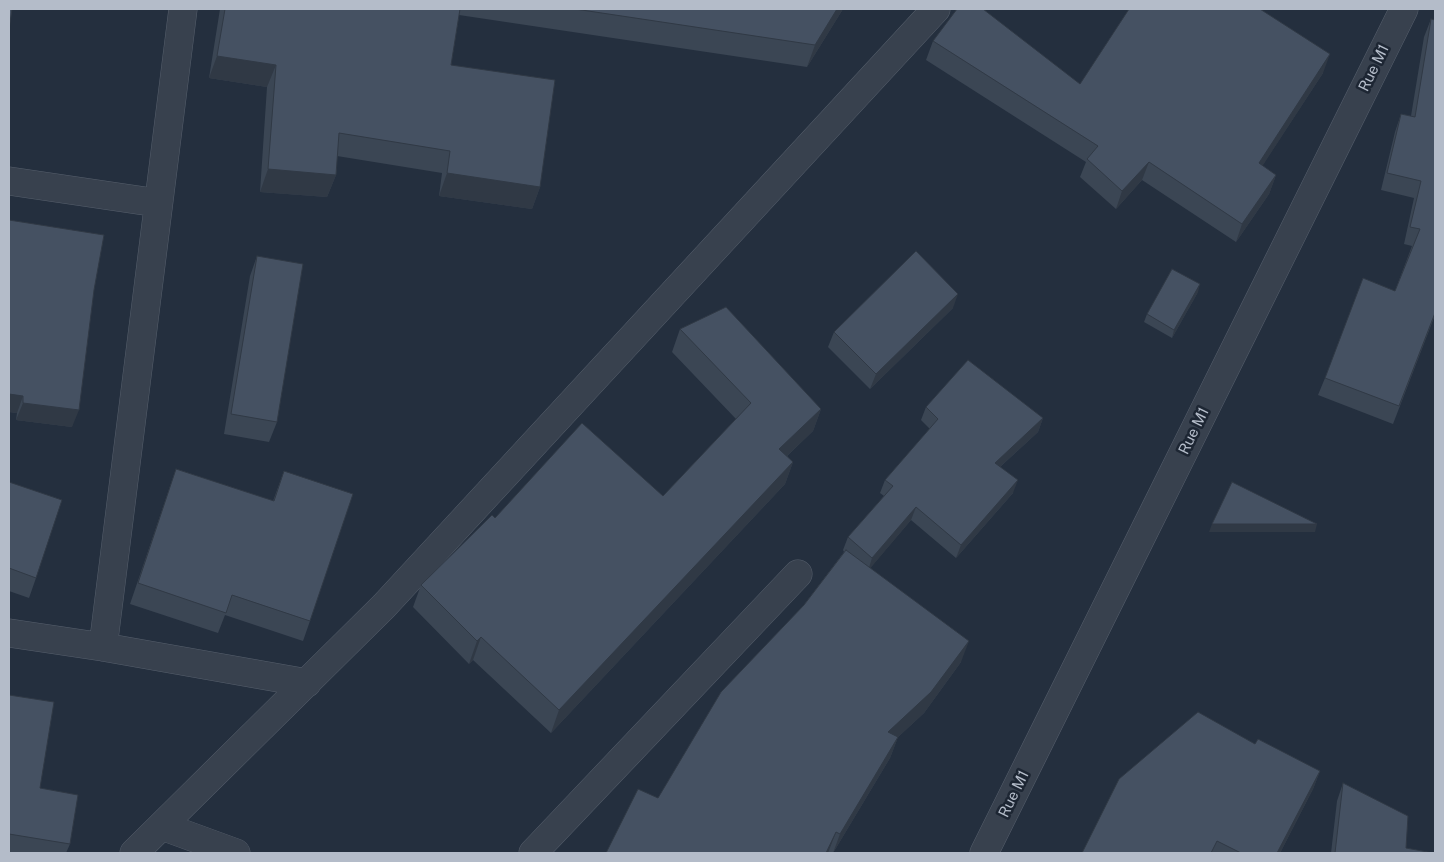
<!DOCTYPE html>
<style>
body{margin:0}
#map{position:relative;width:1444px;height:862px;overflow:hidden;background:#242f3e;font-family:"Public Sans",sans-serif}
canvas{display:block}
.frame{position:absolute;inset:0;border:10px solid #b4bcc9;pointer-events:none}
</style>
<div id="map">
<canvas width="1444" height="862"></canvas>
<div class="frame"></div>
</div>
<script>
const context = document.querySelector('canvas').getContext('2d');
context.lineJoin = 'round';
function poly(rows) {
  const path = new Path2D();
  for (const r of rows) {
    path.moveTo(r[0], r[1]);
    for (let i = 2; i < r.length; i += 2) path.lineTo(r[i], r[i + 1]);
  }
  return path;
}
function strokePath(path, color, width, dash) {
  context.strokeStyle = color;
  context.lineWidth = width;
  context.lineCap = dash ? 'butt' : 'round';
  context.setLineDash(dash || []);
  context.stroke(path);
}
function paint(path, color) {
  context.fillStyle = color;
  context.fill(path, 'evenodd');
}
function label(font, color, halo, rows, align = 'center') {
  context.font = font + ' "Public Sans",sans-serif';
  context.lineWidth = 5;
  context.setLineDash([]);
  context.textBaseline = 'middle';
  context.strokeStyle = halo;
  context.fillStyle = color;
  for (const [text, x, y, turn = 0] of rows) {
    context.save();
    context.translate(x, y);
    context.rotate((+turn || 0) * Math.PI / 180);
    context.textAlign = isNaN(turn) ? turn : align;
    if (halo) context.strokeText(text, 0, 0);
    context.fillText(text, 0, 0);
    context.restore();
  }
}
const minor = poly([
 [9,181,158,203],
 [9,633,103,647,307,683],
 [103,647,183,9],
 [162,826,236,853],
 [134,853,384,606,936,9],
 [533,853,798,574],
 [984,853,1404,9]
]);
strokePath(minor, '#565f6c', 29);
strokePath(minor, '#38414e', 28);
paint(poly([
 [220,9,843,9,807,67,459,15,451,65,540,187,532,209,439,196,442,173,337,156,336,175,327,197,260,192,267,87,209,78],
 [1431,19,1435,315,1393,424,1318,395,1325,378,1395,291,1412,246,1404,244,1414,198,1381,190,1395,132,1401,114,1411,116,1424,37],
 [933,41,1080,84,1323,73,1262,166,1276,175,1269,194,1236,242,1142,180,1116,209,1080,177,1086,162,926,60],
 [257,256,277,422,269,442,224,434,250,276],
 [94,290,72,427,16,420,17,413,9,412],
 [1198,292,1172,338,1144,322,1147,314],
 [953,308,870,389,828,347,834,332],
 [680,329,821,409,813,431,787,456,793,462,785,484,551,733,473,660,469,664,413,607,421,585,495,518,663,496,736,419,672,352],
 [926,407,1043,418,1038,432,1000,467,1013,493,956,558,911,520,870,568,961,662,924,713,898,737,890,758,833,853,829,853,658,798,844,552,843,550,848,537,884,496,880,493,885,480,930,429,921,420],
 [176,469,273,501,284,471,310,621,303,641,225,615,218,633,130,604],
 [9,482,36,578,29,598,9,591],
 [9,695,40,788,70,844,66,853,9,853],
 [1255,744,1320,771,1313,789,1280,853,1082,853],
 [1343,783,1406,848,1433,853,1331,853,1337,801]
]), '#3b4654');
paint(poly([
 [837,9,843,9,807,67,815,45],
 [1330,54,1323,73,1252,182,1259,163],
 [217,56,276,65,267,87,209,78],
 [1149,162,1142,180,1116,209,1122,191],
 [268,169,336,175,327,197,260,192],
 [447,173,540,187,532,209,439,196],
 [1276,175,1269,194,1236,242,1242,224],
 [1200,284,1198,292,1172,338,1174,330],
 [958,294,953,308,870,389,876,374],
 [9,394,23,396,17,413,9,412],
 [23,403,79,410,72,427,16,420],
 [821,409,813,431,771,471,779,449],
 [1043,418,1038,432,990,476,995,463],
 [793,462,785,484,551,733,559,710],
 [1018,480,1013,493,956,558,961,545],
 [916,507,911,520,868,571,872,558],
 [1212,524,1317,524,1315,532,1209,532],
 [481,637,473,660,469,664,477,641],
 [969,641,961,662,924,713,881,753,888,732],
 [898,737,890,758,833,853,840,834],
 [1320,771,1313,789,1280,853,1277,853],
 [836,832,828,853,826,853]
]), '#303945');
const building = poly([
 [9,9,12,9,9,30,9,9],
 [225,9,460,9,451,65,555,80,540,187,447,173,450,151,339,133,336,175,268,169,276,65,217,56,225,9],
 [575,9,837,9,815,45,575,9],
 [957,9,983,9,1080,84,1129,9,1260,9,1330,54,1259,163,1276,175,1242,224,1149,162,1122,191,1087,159,1098,146,933,41,957,9],
 [1431,19,1435,20,1435,313,1399,406,1325,378,1363,278,1395,291,1420,229,1410,227,1421,181,1387,173,1401,114,1415,117,1431,19],
 [9,220,104,235,94,290,79,410,23,403,23,396,9,394,9,220],
 [916,251,958,294,876,374,834,332,916,251],
 [257,256,303,264,277,422,231,414,257,256],
 [1172,269,1200,284,1174,330,1147,314,1172,269],
 [726,307,821,409,779,449,793,462,559,710,481,637,477,641,421,585,492,515,495,518,582,423,663,496,751,403,680,329,726,307],
 [968,360,1043,418,995,463,1018,480,961,545,916,507,872,558,848,537,893,486,885,480,938,419,926,407,968,360],
 [176,469,274,501,284,471,353,494,310,621,232,595,226,613,138,583,176,469],
 [9,482,62,500,36,578,9,568,9,482],
 [1232,482,1317,524,1212,524,1232,482],
 [846,550,969,641,931,692,888,732,898,737,840,834,836,832,826,853,606,853,638,789,658,798,721,692,804,605,846,550],
 [9,695,54,702,40,788,78,795,70,844,9,834,9,695],
 [1198,712,1255,744,1258,739,1320,771,1277,853,1241,853,1217,841,1211,853,1082,853,1119,779,1198,712],
 [1343,783,1408,816,1406,848,1433,853,1335,853,1343,783]
]);
paint(building, '#455162');
strokePath(building, '#303945', 1);
label('15px', '#b4bcc9', '#1d2633', [
 ["Rue M1",1374,68,-64],
 ["Rue M1",1194,431,-64],
 ["Rue M1",1014,794,-64]
]);
</script>
